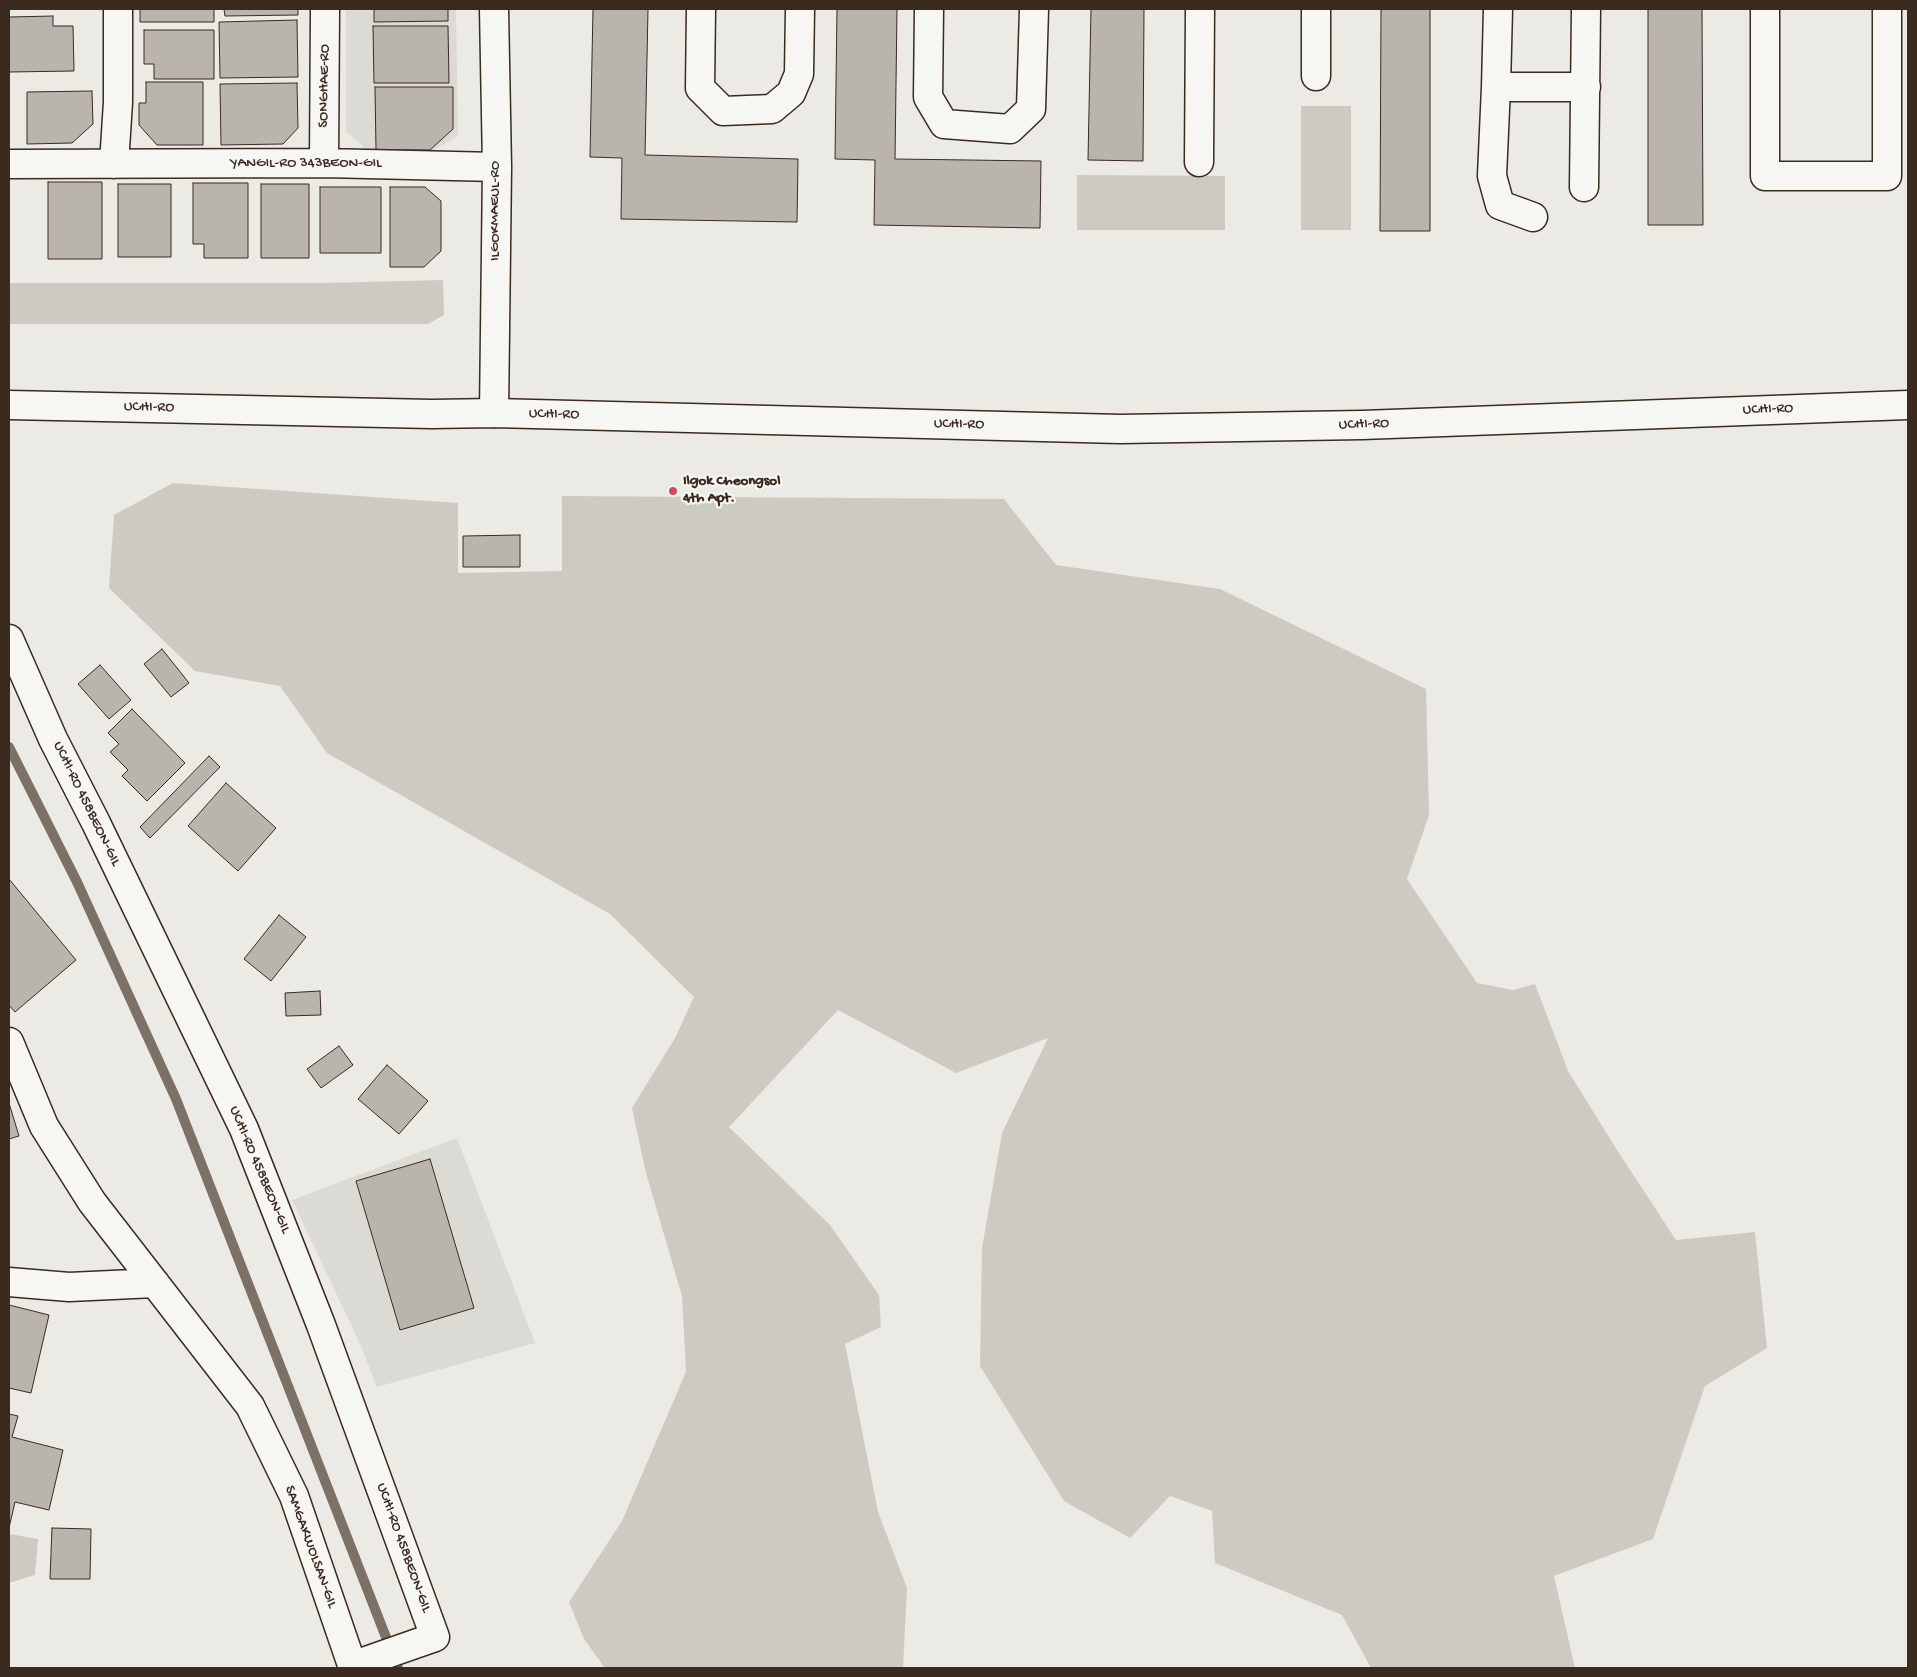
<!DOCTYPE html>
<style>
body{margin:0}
#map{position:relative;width:1917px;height:1677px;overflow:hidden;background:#ebeae5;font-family:"Gochi Hand",sans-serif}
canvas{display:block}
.frame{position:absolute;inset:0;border:10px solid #3b2a1e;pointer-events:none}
</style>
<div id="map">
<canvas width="1917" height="1677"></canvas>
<div class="frame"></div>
</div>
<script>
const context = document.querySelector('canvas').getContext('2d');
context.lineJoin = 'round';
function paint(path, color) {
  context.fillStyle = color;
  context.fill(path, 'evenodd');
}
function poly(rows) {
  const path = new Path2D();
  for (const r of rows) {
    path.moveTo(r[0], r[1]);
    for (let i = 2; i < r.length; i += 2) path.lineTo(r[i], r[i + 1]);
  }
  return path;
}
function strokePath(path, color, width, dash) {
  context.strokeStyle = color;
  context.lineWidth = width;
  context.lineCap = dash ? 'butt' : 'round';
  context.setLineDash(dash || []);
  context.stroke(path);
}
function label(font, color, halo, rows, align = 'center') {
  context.font = font + ' "Gochi Hand",sans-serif';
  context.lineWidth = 4.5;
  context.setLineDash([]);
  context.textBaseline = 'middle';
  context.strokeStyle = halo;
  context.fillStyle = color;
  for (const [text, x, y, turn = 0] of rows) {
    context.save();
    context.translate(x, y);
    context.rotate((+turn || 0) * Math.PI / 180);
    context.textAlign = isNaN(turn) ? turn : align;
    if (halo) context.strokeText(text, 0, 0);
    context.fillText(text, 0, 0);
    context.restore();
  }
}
paint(poly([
 [346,9,456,9,458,136,427,154,370,153,346,131],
 [457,1138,535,1343,377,1387,361,1346,292,1200]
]), '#dcdad4');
paint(poly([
 [1301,106,1351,106,1351,230,1301,230],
 [1077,175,1225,176,1225,230,1077,230],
 [443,280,444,315,428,324,9,324,9,283,323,283],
 [173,483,458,503,458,573,562,571,562,496,1004,499,1056,565,1220,589,1426,689,1429,815,1407,879,1477,983,1513,990,1535,984,1568,1071,1617,1150,1676,1240,1755,1232,1767,1348,1705,1386,1653,1539,1554,1576,1575,1668,1371,1668,1342,1615,1215,1563,1212,1511,1170,1496,1130,1538,1064,1501,980,1366,982,1248,1002,1133,1048,1038,956,1073,838,1010,729,1127,830,1225,879,1295,881,1327,845,1344,878,1512,907,1588,903,1668,605,1668,584,1639,569,1602,622,1521,686,1372,682,1296,646,1173,632,1108,675,1038,694,997,610,914,327,753,280,686,195,671,109,588,114,515],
 [9,1534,38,1539,35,1575,9,1583]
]), '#cdcac4');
strokePath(poly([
 [9,747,77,882,176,1099,398,1668]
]), '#7c7167', 10);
const building = poly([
 [140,9,214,9,214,22,140,22,140,9],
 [224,9,298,9,298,15,225,16,224,9],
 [374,9,448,9,448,21,374,22,374,9],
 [593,9,648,9,645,155,798,159,797,222,621,219,622,158,590,157,593,9],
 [837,9,897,9,895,159,1041,161,1040,228,874,225,875,160,835,159,837,9],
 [1091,9,1144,9,1143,161,1088,160,1091,9],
 [1381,9,1430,9,1430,231,1380,231,1381,9],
 [1648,9,1702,9,1703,225,1648,225,1648,9],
 [53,16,53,26,73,26,74,71,9,72,9,17,53,16],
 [297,20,298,77,220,78,219,22,297,20],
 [373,26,448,26,449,83,374,83,373,26],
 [144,30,214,30,214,79,154,79,154,64,144,64,144,30],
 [146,82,203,82,203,145,157,145,139,125,139,103,146,103,146,82],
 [297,83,298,128,283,144,221,145,220,84,297,83],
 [375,87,453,87,453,129,430,150,376,150,375,87],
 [92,91,93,124,72,143,27,144,27,92,92,91],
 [48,182,102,182,102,259,48,259,48,182],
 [193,183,248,183,248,258,204,258,204,244,193,244,193,183],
 [118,184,171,184,171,257,118,257,118,184],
 [261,184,309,184,309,258,261,258,261,184],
 [320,187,381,187,381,253,320,253,320,187],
 [390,187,425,187,441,201,441,251,424,267,390,267,390,187],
 [520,535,520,567,463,567,463,536,520,535],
 [162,649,189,683,171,697,144,664,162,649],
 [100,665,131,700,109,719,78,684,100,665],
 [132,709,185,763,147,801,122,776,128,770,110,752,119,744,108,733,132,709],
 [209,756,220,767,150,838,140,827,209,756],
 [226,783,276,828,238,871,188,826,226,783],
 [9,879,76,960,15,1012,9,1005,9,879],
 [279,915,306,937,271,981,244,959,279,915],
 [320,991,321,1015,286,1016,285,993,320,991],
 [339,1046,353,1065,321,1088,307,1069,339,1046],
 [387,1065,428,1101,399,1134,358,1099,387,1065],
 [9,1103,19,1136,9,1139,9,1103],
 [430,1159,474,1308,400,1330,356,1181,430,1159],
 [9,1305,49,1315,31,1393,9,1388,9,1305],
 [9,1414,18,1416,12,1437,63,1450,49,1510,15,1502,9,1528,9,1414],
 [52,1528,91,1529,90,1579,50,1579,52,1528]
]);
paint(building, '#bab4ae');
strokePath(building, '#3b2a1e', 1);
const minor = poly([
 [701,9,700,88,723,111,772,109,791,93,799,74,800,9],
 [929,9,928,97,944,124,1010,129,1031,109,1034,9],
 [1765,9,1765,176,1887,176,1887,9],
 [1316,76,1316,9],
 [1496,87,1498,9],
 [1199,162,1200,9],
 [324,163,325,9],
 [9,164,324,163,497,167],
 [114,164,118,102,118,9],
 [1584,187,1586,9],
 [1533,217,1500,205,1492,176,1496,87,1586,87],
 [494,413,497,167,494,9],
 [9,639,53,739,96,823,244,1129,321,1325,435,1637,352,1666],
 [9,1042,44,1126,92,1202,250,1406,294,1496,353,1668],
 [9,1282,69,1287,155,1283]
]);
const major = poly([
 [9,405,432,414,494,413,1120,429,1362,425,1908,405]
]);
strokePath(minor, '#3b2a1e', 31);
strokePath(major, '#3b2a1e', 31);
strokePath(minor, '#f6f6f2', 28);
strokePath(major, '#f6f6f2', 28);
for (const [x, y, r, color] of [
 [673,491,5,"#d1495b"]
]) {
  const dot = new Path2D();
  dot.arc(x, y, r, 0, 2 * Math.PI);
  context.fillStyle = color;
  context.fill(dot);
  strokePath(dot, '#f6f6f2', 2);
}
label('15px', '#3b2a1e', '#f6f6f2', [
 ["SONGHAE-RO",325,86,-89],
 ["YANGIL-RO 343BEON-GIL",306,164],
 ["ILGOKMAEUL-RO",496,211,-90],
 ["UCHI-RO",149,408,1],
 ["UCHI-RO",1768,410,-2],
 ["UCHI-RO",554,415,1],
 ["UCHI-RO",959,425,1],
 ["UCHI-RO",1364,425,-2],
 ["UCHI-RO 458BEON-GIL",86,804,64],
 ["UCHI-RO 458BEON-GIL",259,1170,67],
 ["SAMGAKWOLSAN-GIL",310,1547,70],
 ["UCHI-RO 458BEON-GIL",403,1548,70]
]);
label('bold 15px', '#3b2a1e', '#f6f6f2', [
 ["Ilgok Cheongsol",683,482],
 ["4th Apt.",683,499]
], 'left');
</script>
